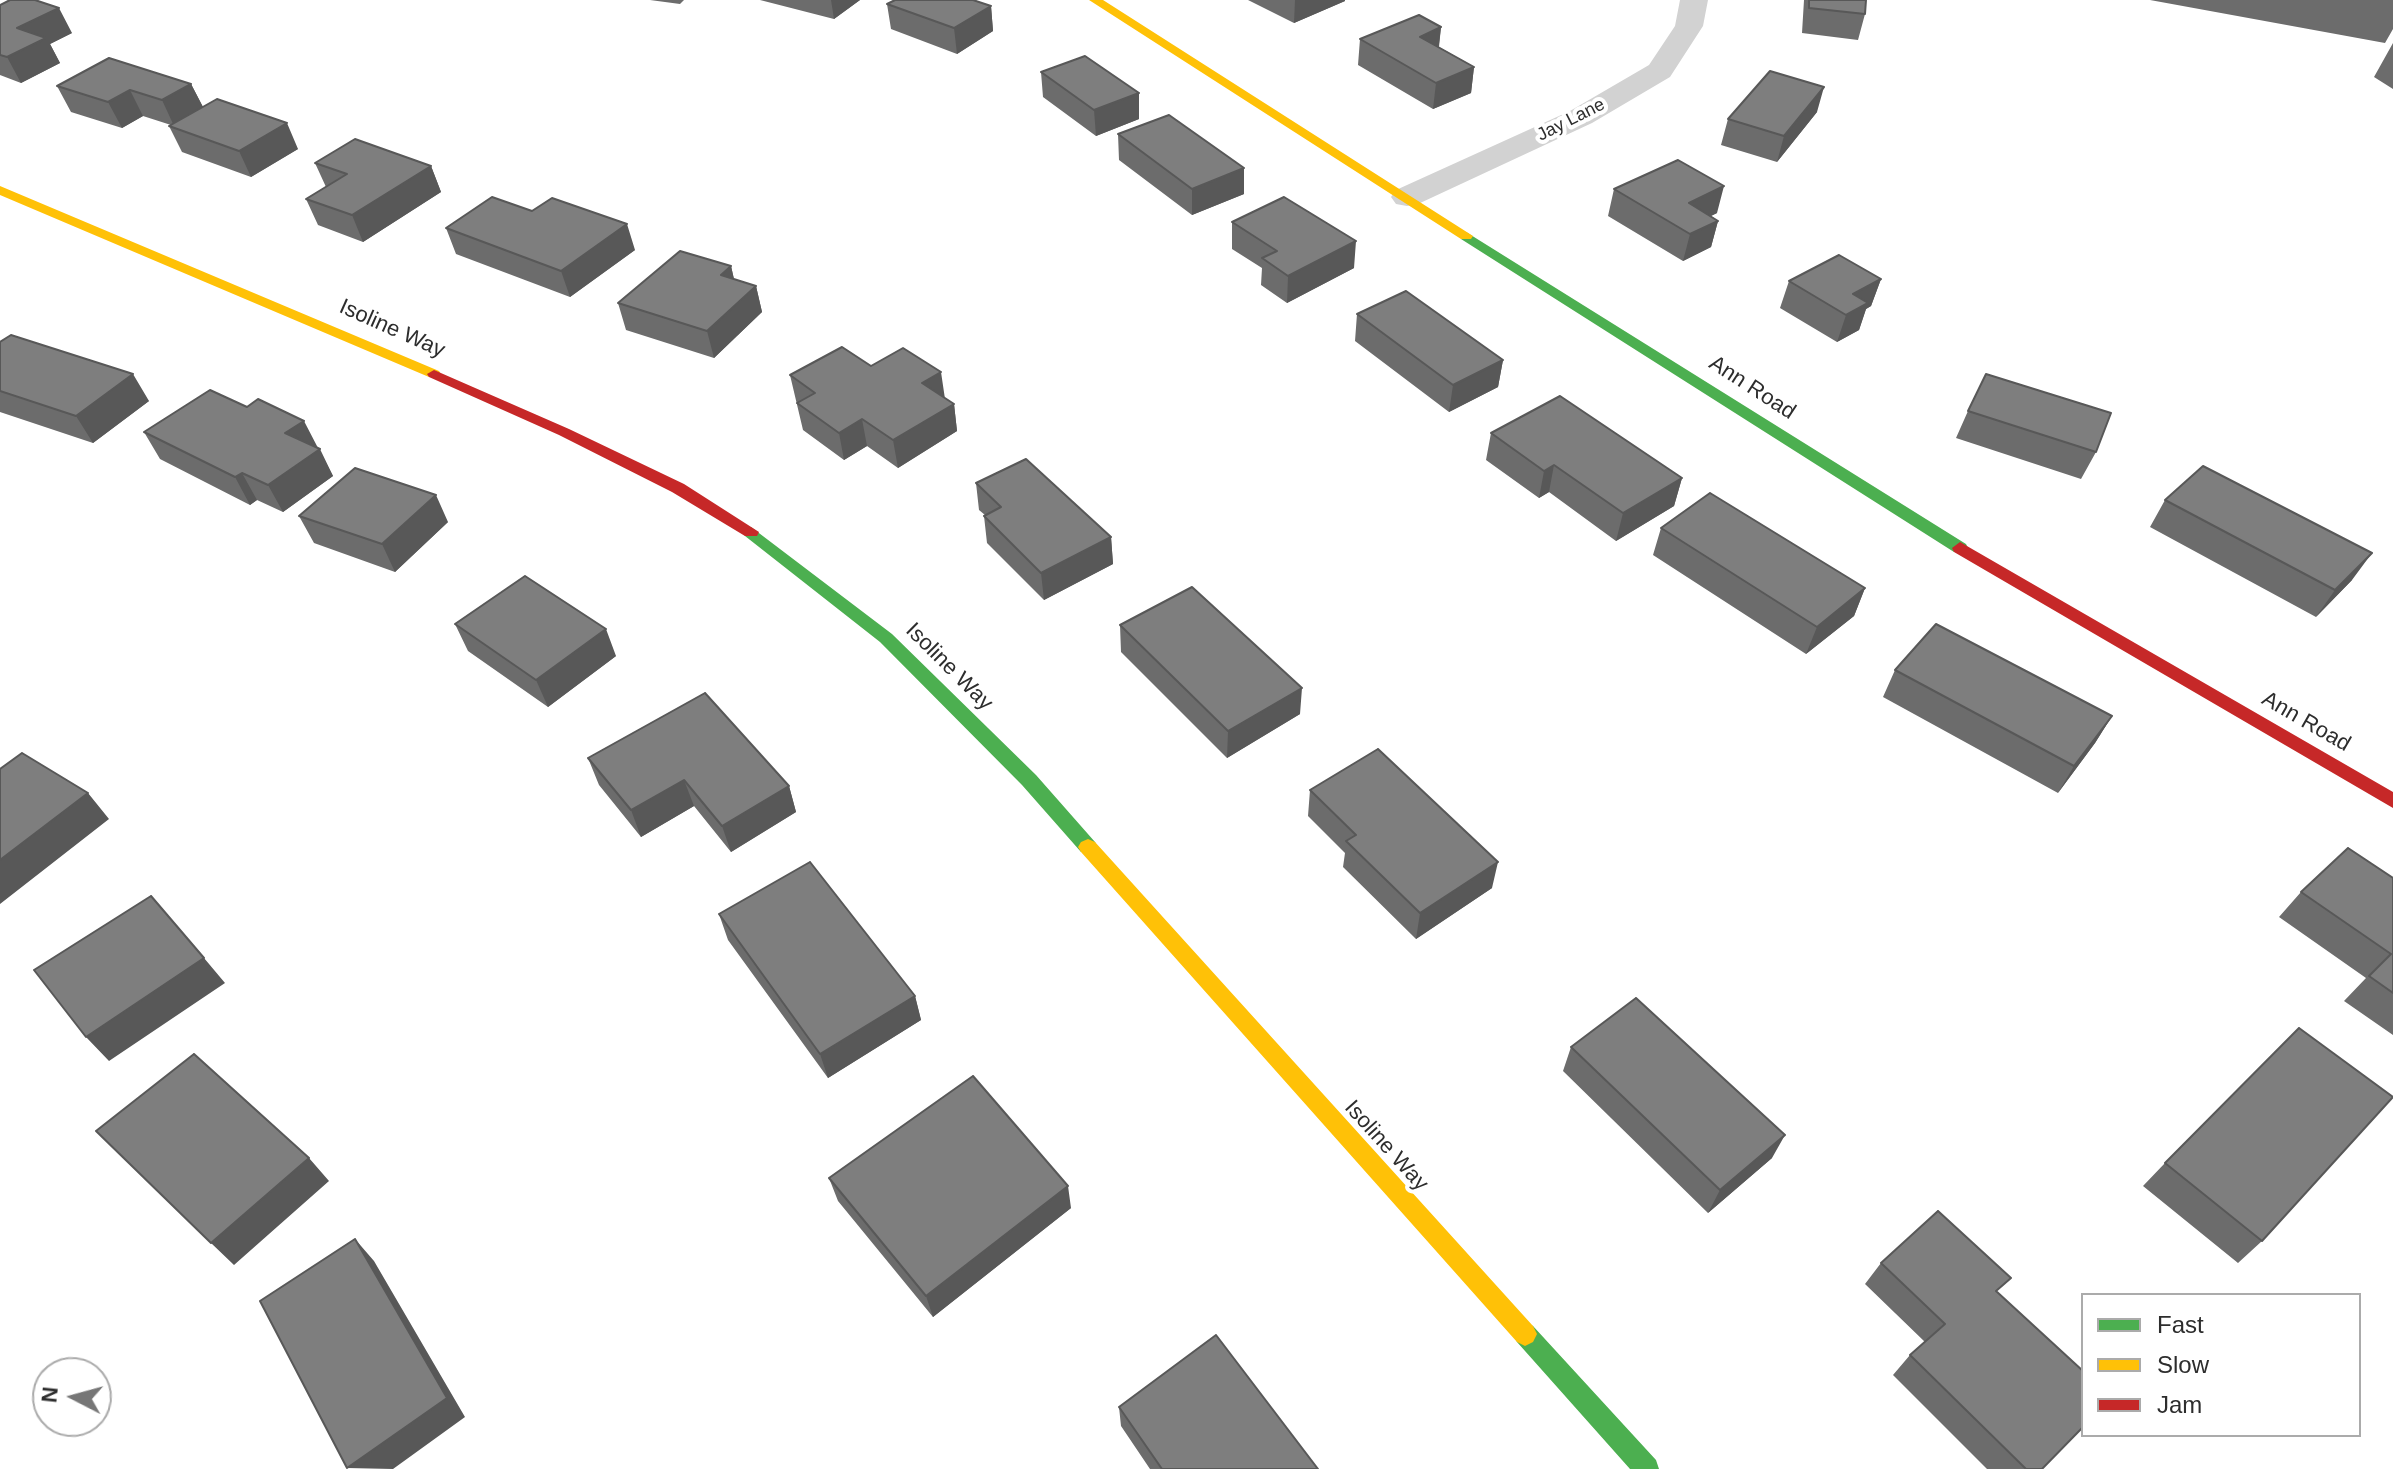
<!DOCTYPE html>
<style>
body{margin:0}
#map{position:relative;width:2393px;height:1469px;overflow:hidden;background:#fff;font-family:Helvetica,sans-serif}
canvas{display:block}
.legend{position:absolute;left:2081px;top:1293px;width:280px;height:144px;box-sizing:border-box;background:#fff;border:2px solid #ababab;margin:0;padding:10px 14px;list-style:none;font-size:24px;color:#2d2d2d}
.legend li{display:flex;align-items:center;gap:16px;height:40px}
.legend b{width:40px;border:2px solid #ababab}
.north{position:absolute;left:32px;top:1357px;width:80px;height:80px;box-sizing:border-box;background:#fff;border:2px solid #ababab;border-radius:50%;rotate:276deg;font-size:22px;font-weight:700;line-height:32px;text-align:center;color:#2d2d2d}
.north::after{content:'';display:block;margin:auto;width:28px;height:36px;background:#767676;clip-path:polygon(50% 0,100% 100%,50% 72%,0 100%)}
</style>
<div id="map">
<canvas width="2393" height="1469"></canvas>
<ul class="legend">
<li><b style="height:10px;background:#4caf50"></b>Fast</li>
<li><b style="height:10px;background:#ffc107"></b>Slow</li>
<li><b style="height:10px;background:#c62828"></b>Jam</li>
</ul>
<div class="north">N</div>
</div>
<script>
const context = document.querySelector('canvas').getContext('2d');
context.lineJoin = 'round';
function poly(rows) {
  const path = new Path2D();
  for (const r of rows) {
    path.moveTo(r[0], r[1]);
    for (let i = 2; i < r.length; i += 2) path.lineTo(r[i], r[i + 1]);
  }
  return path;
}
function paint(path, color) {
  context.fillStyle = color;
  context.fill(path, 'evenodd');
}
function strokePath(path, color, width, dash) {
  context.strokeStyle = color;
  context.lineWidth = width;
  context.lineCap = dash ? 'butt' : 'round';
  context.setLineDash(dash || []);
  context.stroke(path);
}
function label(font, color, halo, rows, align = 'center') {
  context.font = font + ' Helvetica,sans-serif';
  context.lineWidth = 8;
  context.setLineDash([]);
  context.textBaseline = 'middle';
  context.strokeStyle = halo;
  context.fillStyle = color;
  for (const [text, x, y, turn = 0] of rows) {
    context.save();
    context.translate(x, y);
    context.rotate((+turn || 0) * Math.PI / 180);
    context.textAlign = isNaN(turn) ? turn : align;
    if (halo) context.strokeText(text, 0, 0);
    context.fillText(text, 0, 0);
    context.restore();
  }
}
paint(poly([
 [1680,0,1708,0,1703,26,1670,77,1592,123,1418,204,1407,206,1396,204,1391,197,1396,190,1570,111,1649,65,1675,26,1680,0]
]), '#d2d2d2');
paint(poly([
 [1466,232,1966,544,1968,548,1966,552,1954,552,1461,239,1461,233,1466,232],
 [751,527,892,634,1036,775,1095,842,1098,847,1095,852,1081,852,1022,785,880,642,745,536,743,532,745,528,751,527],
 [1525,1322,1533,1326,1656,1460,1659,1469,1630,1469,1517,1342,1513,1334,1517,1326,1525,1322]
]), '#4caf50');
paint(poly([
 [1089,0,1103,0,1473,236,1471,239,1461,239,1089,0],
 [0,186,439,371,441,374,439,377,429,377,0,195,0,186],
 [1088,839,1095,842,1533,1326,1537,1334,1533,1342,1525,1346,1517,1342,1081,852,1078,847,1081,842,1088,839]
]), '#ffc107');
paint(poly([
 [434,370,569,429,684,484,759,532,757,536,745,536,672,492,559,435,429,377,427,374,434,370],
 [1960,542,2393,792,2393,808,1954,552,1952,548,1960,542]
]), '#c62828');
paint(poly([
 [650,0,684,0,680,4],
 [760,0,860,0,834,19],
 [1248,0,1345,0,1345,1,1294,23],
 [1804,0,1866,0,1865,14,1858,40,1802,33],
 [2150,0,2393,0,2393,29,2385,43],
 [887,4,991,6,993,31,957,54,891,29],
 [0,5,72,33,50,44,60,63,21,83,0,75],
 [1441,27,1439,47,1474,67,1471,93,1433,109,1358,65,1360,39],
 [2393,43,2393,89,2374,77],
 [1041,72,1139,119,1096,136,1043,97],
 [191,84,203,107,298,149,251,177,182,152,169,126,171,125,143,116,122,128,71,112,57,86],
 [1817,112,1777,162,1721,145,1728,119],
 [1118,134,1244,168,1244,194,1192,215,1119,160],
 [315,163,431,166,441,192,363,242,318,225,306,199,326,187],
 [1614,189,1717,213,1711,216,1718,221,1711,247,1683,261,1608,216],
 [1232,222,1354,268,1287,303,1261,285,1262,268,1232,249],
 [446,228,635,250,570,297,456,254],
 [731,266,734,279,756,286,762,312,714,358,626,330,618,303],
 [1881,279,1871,306,1866,309,1859,330,1837,342,1780,308,1789,281],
 [1357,314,1503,360,1498,387,1449,412,1355,341],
 [0,342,149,401,93,443,0,412],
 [871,366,945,398,954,404,957,431,898,468,867,446,844,460,803,430,790,375],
 [1968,411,2096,452,2081,479,1956,438],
 [144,432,318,448,333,476,283,512,257,500,250,505,160,459],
 [1491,433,1682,478,1674,506,1616,541,1549,492,1539,498,1486,460],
 [976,483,1111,537,1113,564,1044,600,987,543,984,516,985,515,979,510],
 [2165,500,2352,580,2316,617,2150,527],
 [299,516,448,522,395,572,314,543],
 [1661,528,1865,588,1854,616,1806,654,1653,555],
 [455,624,616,656,548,707,468,651],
 [1120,625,1300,714,1227,758,1121,652],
 [1895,670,2112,716,2095,743,2058,793,1883,697],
 [588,758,789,786,796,812,731,852,694,806,641,837,599,785],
 [1310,790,1492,888,1416,939,1343,867,1345,853,1308,816],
 [2393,878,2393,1035,2344,1001,2366,978,2279,917,2301,892],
 [719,914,915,996,921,1020,828,1078,728,940],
 [1571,1047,1772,1158,1708,1213,1563,1071],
 [2165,1163,2262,1241,2238,1263,2143,1186],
 [829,1178,1071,1208,933,1317,838,1201],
 [1881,1263,1998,1292,2042,1469,1987,1469,1893,1375,1910,1355,1925,1342,1865,1284],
 [1119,1407,1318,1469,1150,1469,1121,1426]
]), '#6c6c6c');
paint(poly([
 [831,0,860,0,834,19],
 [1295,0,1345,0,1345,1,1294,23],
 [991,6,993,31,957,54,954,28],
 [59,8,72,33,50,44,60,63,21,83,7,57,17,28],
 [1441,27,1438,52,1420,37],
 [1474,67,1471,93,1433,109,1436,83],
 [191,84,204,109,174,126,162,100],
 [1824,87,1817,112,1777,162,1784,136],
 [130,90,143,116,122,128,108,102],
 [1139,93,1139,119,1096,136,1094,110],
 [287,123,298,149,251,177,239,151],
 [431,166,441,192,363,242,352,215],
 [1244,168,1244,194,1192,215,1192,189],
 [1724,186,1717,213,1682,230,1689,203],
 [1718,221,1711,247,1683,261,1690,234],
 [627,224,635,250,570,297,561,271],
 [1356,241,1354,268,1287,303,1288,276],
 [731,266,737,293,721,275],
 [1881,279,1871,306,1866,309,1859,330,1837,342,1853,294],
 [756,286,762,312,714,358,707,331],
 [1503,360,1498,387,1449,412,1453,385],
 [941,372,945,399,922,383],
 [133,374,149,401,93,443,76,416],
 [954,404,957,431,898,468,893,440],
 [862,419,867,446,844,460,839,433],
 [304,421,318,448,285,433],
 [320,449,333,476,283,512,268,485],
 [1554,465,1549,492,1539,498,1544,471],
 [242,473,257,500,250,505,235,477],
 [1682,478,1674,506,1616,541,1623,513],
 [436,495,448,522,395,572,382,544],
 [1111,537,1113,564,1044,600,1041,573],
 [2372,553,2352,580,2316,617,2335,590],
 [1865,588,1854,616,1806,654,1817,627],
 [606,629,616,656,548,707,536,680],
 [1302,688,1300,714,1227,758,1228,731],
 [2112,716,2095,743,2058,793,2074,766],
 [684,780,694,806,641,837,631,810],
 [789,786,796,812,731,852,722,826],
 [88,793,109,819,0,904,0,860],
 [1498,862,1492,888,1416,939,1420,913],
 [204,958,225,983,109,1061,86,1037],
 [915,996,921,1020,828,1078,820,1054],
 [1785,1135,1772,1158,1708,1213,1720,1190],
 [309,1158,329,1181,234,1265,211,1243],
 [1068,1186,1071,1208,933,1317,926,1296],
 [355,1239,374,1261,465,1417,393,1469,347,1468]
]), '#585858');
const building = poly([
 [10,0,35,0,59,8,17,28,46,38,7,57,0,55,0,5,10,0],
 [895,0,973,0,991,6,954,28,887,4,895,0],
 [1809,0,1866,0,1865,14,1809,8,1809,0],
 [1419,15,1441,27,1420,37,1474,67,1436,83,1360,39,1419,15],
 [1085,56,1139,93,1094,110,1041,72,1085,56],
 [109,58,191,84,162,100,130,90,108,102,57,86,109,58],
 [1770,71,1824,87,1784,136,1728,119,1770,71],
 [217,99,287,123,239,151,169,126,217,99],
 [1169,115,1244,168,1192,189,1118,134,1169,115],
 [355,139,431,166,352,215,306,199,347,174,315,163,355,139],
 [1678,160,1724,186,1689,203,1718,221,1690,234,1614,189,1678,160],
 [492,197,532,211,552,198,627,224,561,271,446,228,492,197],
 [1284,197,1356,241,1288,276,1262,258,1277,251,1232,222,1284,197],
 [680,251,731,266,721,275,756,286,707,331,618,303,680,251],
 [1839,255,1881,279,1853,294,1868,303,1846,315,1789,281,1839,255],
 [1406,291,1503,360,1453,385,1357,314,1406,291],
 [11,335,133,374,76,416,0,391,0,342,11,335],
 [842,347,871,366,903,348,941,372,922,383,954,404,893,440,862,419,839,433,797,403,815,393,790,375,842,347],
 [1986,374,2111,413,2096,452,1968,411,1986,374],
 [210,390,247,407,258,399,304,421,285,433,320,449,268,485,242,473,235,477,144,432,210,390],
 [1560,396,1682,478,1623,513,1554,465,1544,471,1491,433,1560,396],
 [1026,459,1111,537,1041,573,984,516,1001,507,976,483,1026,459],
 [2203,466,2372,553,2335,590,2165,500,2203,466],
 [355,468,436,495,382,544,299,516,355,468],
 [1710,493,1865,588,1817,627,1661,528,1710,493],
 [525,576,606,629,536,680,455,624,525,576],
 [1192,587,1302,688,1228,731,1120,625,1192,587],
 [1936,624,2112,716,2074,766,1895,670,1936,624],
 [705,693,789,786,722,826,684,780,631,810,588,758,705,693],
 [1378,749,1498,862,1420,913,1346,841,1356,835,1310,790,1378,749],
 [22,753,88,793,0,860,0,769,22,753],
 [2348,848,2393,878,2393,993,2369,976,2391,954,2301,892,2348,848],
 [810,862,915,996,820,1054,719,914,810,862],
 [151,896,204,958,86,1037,34,970,151,896],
 [1636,998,1785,1135,1720,1190,1571,1047,1636,998],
 [2299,1028,2393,1097,2262,1241,2165,1163,2299,1028],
 [194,1054,309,1158,211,1243,96,1131,194,1054],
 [973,1076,1068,1186,926,1296,829,1178,973,1076],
 [1938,1211,2011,1278,1996,1291,2083,1371,2083,1427,2042,1469,2026,1469,1910,1355,1945,1324,1881,1263,1938,1211],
 [355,1239,447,1398,347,1468,260,1301,355,1239],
 [1216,1335,1318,1469,1162,1469,1119,1407,1216,1335]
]);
paint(building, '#7e7e7e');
strokePath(building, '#585858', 2);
label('18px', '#2d2d2d', '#fff', [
 ["Jay Lane",1571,120,-27]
]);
label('22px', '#2d2d2d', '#fff', [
 ["Isoline Way",392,329,24],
 ["Ann Road",1752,388,33],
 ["Isoline Way",949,667,45],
 ["Ann Road",2306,722,30],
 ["Isoline Way",1386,1146,48]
]);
</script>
